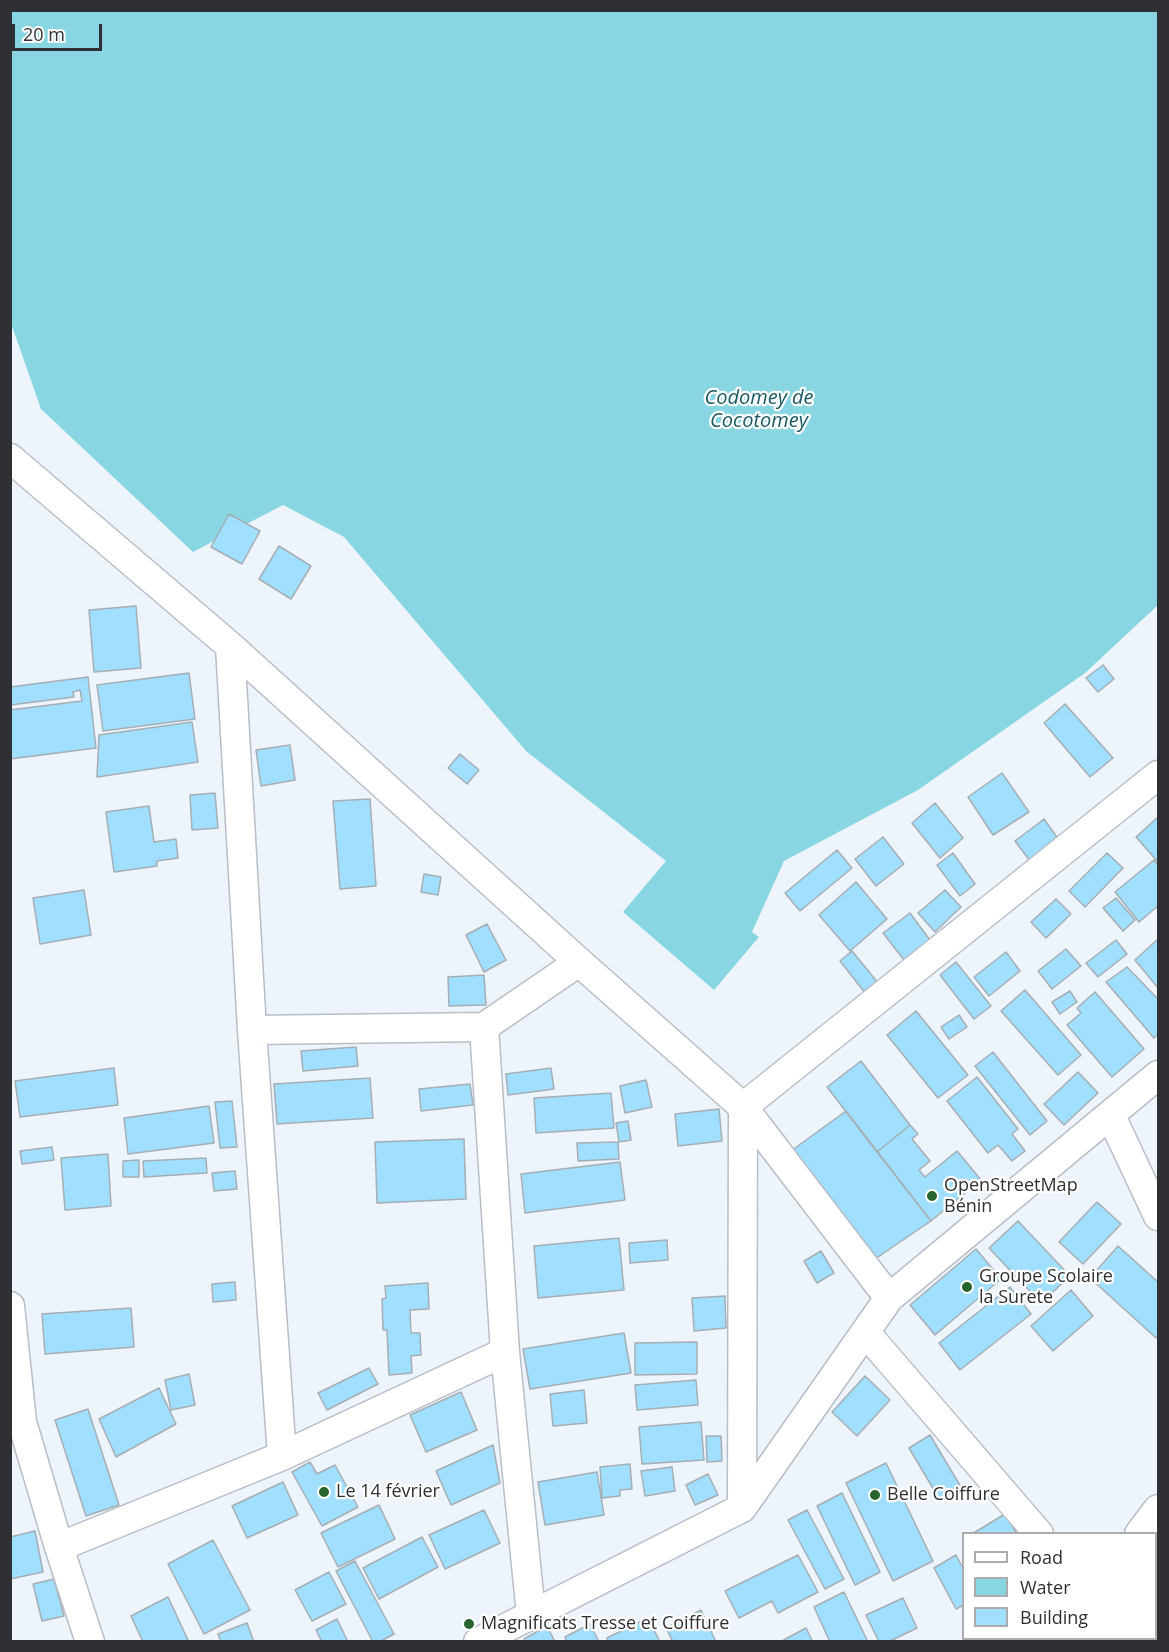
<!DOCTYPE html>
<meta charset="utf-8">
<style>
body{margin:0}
#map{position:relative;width:1169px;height:1652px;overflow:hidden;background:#eef4fc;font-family:"Open Sans",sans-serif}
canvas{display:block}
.frame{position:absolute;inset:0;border:12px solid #2e3033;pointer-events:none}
.legend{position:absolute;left:962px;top:1532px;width:195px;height:108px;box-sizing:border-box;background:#fff;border:2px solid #abacad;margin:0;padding:8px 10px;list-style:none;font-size:18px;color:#2e3033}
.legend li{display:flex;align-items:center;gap:12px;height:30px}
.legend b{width:30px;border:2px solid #abacad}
.scale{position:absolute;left:12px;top:24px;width:90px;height:27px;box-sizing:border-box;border:3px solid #2e3033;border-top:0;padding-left:8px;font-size:18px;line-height:21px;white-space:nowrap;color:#2e3033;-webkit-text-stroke:4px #fff;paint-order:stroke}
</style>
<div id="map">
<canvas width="1169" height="1652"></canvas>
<div class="frame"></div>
<ul class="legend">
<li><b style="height:8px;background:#fff"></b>Road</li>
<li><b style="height:16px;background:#89d6e3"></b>Water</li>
<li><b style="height:16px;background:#a0dfff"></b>Building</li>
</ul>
<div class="scale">20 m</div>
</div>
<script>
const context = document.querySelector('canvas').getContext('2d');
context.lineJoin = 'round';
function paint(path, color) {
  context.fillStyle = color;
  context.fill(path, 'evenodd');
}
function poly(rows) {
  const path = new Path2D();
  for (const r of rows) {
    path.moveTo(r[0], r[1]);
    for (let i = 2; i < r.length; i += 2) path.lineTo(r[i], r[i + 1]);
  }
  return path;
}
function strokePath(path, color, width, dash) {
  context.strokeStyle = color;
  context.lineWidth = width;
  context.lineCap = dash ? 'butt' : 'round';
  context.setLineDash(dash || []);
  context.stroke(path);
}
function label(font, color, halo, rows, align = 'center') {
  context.font = font + ' "Open Sans",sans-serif';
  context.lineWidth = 4.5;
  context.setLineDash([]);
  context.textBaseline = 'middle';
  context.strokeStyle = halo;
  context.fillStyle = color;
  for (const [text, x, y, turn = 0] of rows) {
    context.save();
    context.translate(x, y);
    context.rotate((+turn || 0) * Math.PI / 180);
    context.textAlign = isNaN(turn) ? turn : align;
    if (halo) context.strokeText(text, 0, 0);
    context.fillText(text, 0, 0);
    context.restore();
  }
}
paint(poly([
 [10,11,1158,11,1158,605,1085,673,918,790,784,861,752,932,759,937,714,990,623,912,666,861,526,751,344,537,283,505,193,552,41,409,11,323]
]), '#89d6e3');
const building = poly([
 [229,514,260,531,242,564,211,547,229,514],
 [279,546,311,566,291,599,259,579,279,546],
 [136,606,141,668,94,672,89,610,136,606],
 [1103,665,1114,679,1098,692,1086,678,1103,665],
 [189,673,195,719,103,731,97,685,189,673],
 [88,677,96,748,10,759,10,710,82,701,80,690,73,692,74,697,10,705,10,687,88,677],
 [1065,704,1113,758,1090,777,1044,723,1065,704],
 [192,722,198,762,97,777,99,735,192,722],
 [290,745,295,780,261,786,256,750,290,745],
 [460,754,479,770,467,784,448,768,460,754],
 [1002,773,1029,812,993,835,968,797,1002,773],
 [215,793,218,828,192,830,190,795,215,793],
 [370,799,376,886,340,889,333,801,370,799],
 [935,803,963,838,940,858,912,823,935,803],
 [149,806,154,842,176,839,178,858,157,861,157,866,114,872,106,812,149,806],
 [1158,817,1158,862,1136,837,1158,817],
 [1044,819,1059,840,1030,861,1015,841,1044,819],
 [883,837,904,864,876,886,855,859,883,837],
 [837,850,852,868,800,911,785,893,837,850],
 [953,853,975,884,960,896,937,865,953,853],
 [1107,853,1123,868,1085,907,1069,891,1107,853],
 [1154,860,1158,865,1158,906,1139,922,1115,892,1154,860],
 [424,874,441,877,438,895,421,892,424,874],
 [856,882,887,919,850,951,819,915,856,882],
 [84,890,91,935,40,944,33,898,84,890],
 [945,890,961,907,935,932,918,913,945,890],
 [1116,898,1135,920,1123,931,1103,908,1116,898],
 [1056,899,1071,914,1046,938,1031,922,1056,899],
 [910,913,930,940,904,960,883,933,910,913],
 [487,924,506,960,484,972,466,935,487,924],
 [1158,939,1158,988,1135,960,1158,939],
 [1116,940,1127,954,1098,977,1086,963,1116,940],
 [1066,949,1081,966,1052,989,1038,971,1066,949],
 [852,951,879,984,866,994,840,961,852,951],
 [1006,952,1020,971,989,996,974,977,1006,952],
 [956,962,991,1006,974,1019,940,975,956,962],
 [1127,967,1158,999,1158,1034,1154,1038,1106,982,1127,967],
 [484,975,486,1005,449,1006,448,977,484,975],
 [1025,990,1081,1055,1058,1075,1001,1011,1025,990],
 [1070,991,1077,1002,1060,1014,1052,1002,1070,991],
 [1095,992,1144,1049,1112,1077,1067,1025,1081,1013,1077,1008,1095,992],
 [916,1011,968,1075,938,1098,887,1035,916,1011],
 [959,1015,967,1027,949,1039,941,1027,959,1015],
 [356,1047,358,1066,303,1071,301,1051,356,1047],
 [993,1052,1047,1121,1030,1135,975,1066,993,1052],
 [861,1061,910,1125,877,1152,827,1087,861,1061],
 [114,1068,118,1105,20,1117,15,1081,114,1068],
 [551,1068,554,1089,508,1095,506,1074,551,1068],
 [1078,1072,1098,1093,1064,1125,1044,1104,1078,1072],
 [977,1077,1018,1129,1012,1134,1025,1151,1012,1161,998,1145,988,1153,947,1101,977,1077],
 [370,1078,373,1118,277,1124,274,1084,370,1078],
 [646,1080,652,1107,625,1113,620,1086,646,1080],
 [470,1084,473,1105,421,1111,419,1089,470,1084],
 [611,1093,614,1128,536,1133,534,1098,611,1093],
 [232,1101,237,1147,220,1148,215,1102,232,1101],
 [209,1106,214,1143,128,1154,124,1118,209,1106],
 [719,1109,722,1141,678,1146,675,1114,719,1109],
 [846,1111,931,1221,872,1261,791,1151,846,1111],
 [628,1121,631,1140,619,1142,616,1123,628,1121],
 [910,1125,918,1134,912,1139,930,1161,919,1170,925,1177,957,1151,981,1180,931,1221,877,1152,910,1125],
 [464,1139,466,1199,377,1203,375,1142,464,1139],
 [618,1142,619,1159,578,1161,577,1143,618,1142],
 [52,1147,54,1160,22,1164,20,1151,52,1147],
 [108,1154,111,1206,65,1210,61,1158,108,1154],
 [206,1158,207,1173,144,1177,143,1161,206,1158],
 [139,1160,139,1177,123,1177,123,1161,139,1160],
 [620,1162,625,1200,525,1213,521,1174,620,1162],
 [235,1171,237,1189,214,1191,212,1173,235,1171],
 [1097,1202,1121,1224,1083,1264,1059,1242,1097,1202],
 [1018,1221,1070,1276,1041,1303,989,1248,1018,1221],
 [619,1238,624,1290,538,1298,534,1246,619,1238],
 [667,1240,668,1260,630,1263,629,1243,667,1240],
 [1118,1246,1158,1282,1158,1335,1156,1338,1090,1278,1118,1246],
 [976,1249,1001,1279,935,1335,910,1305,976,1249],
 [821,1251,834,1273,817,1283,804,1261,821,1251],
 [235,1282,236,1300,213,1302,212,1284,235,1282],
 [428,1283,429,1309,410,1310,411,1333,420,1333,421,1355,411,1356,412,1373,389,1375,387,1330,383,1330,382,1299,386,1298,385,1286,428,1283],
 [1010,1287,1031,1314,960,1370,939,1343,1010,1287],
 [1071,1290,1093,1316,1053,1351,1031,1326,1071,1290],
 [725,1296,726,1328,694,1331,692,1298,725,1296],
 [131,1308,134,1347,45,1354,42,1314,131,1308],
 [624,1333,631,1373,530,1389,523,1349,624,1333],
 [697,1342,697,1374,635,1375,635,1343,697,1342],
 [369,1368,378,1384,327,1410,318,1393,369,1368],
 [189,1374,195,1405,171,1410,165,1380,189,1374],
 [865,1376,890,1400,857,1436,832,1412,865,1376],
 [696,1380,698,1405,637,1410,635,1385,696,1380],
 [159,1388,176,1424,116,1457,99,1419,159,1388],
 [584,1390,587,1423,553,1426,550,1394,584,1390],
 [461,1392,477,1430,426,1452,410,1415,461,1392],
 [88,1409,119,1505,86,1516,55,1420,88,1409],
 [701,1422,704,1460,642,1464,639,1427,701,1422],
 [930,1435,961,1487,940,1500,909,1448,930,1435],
 [706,1436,721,1436,722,1461,707,1462,706,1436],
 [493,1445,500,1483,451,1505,436,1471,493,1445],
 [310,1462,317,1474,335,1465,358,1507,322,1526,292,1472,310,1462],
 [886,1463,933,1561,893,1581,846,1483,886,1463],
 [630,1464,632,1489,620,1490,620,1496,602,1498,600,1467,630,1464],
 [672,1467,675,1491,645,1496,641,1471,672,1467],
 [597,1472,604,1515,545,1525,538,1482,597,1472],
 [708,1474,718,1495,695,1505,686,1485,708,1474],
 [283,1482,298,1515,247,1538,232,1506,283,1482],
 [842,1493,880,1572,855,1585,817,1506,842,1493],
 [379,1505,395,1539,338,1567,321,1533,379,1505],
 [484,1510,500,1543,445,1569,429,1535,484,1510],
 [807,1510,844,1579,825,1589,788,1520,807,1510],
 [1005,1514,1017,1534,972,1534,1005,1514],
 [35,1531,43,1572,10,1579,10,1537,35,1531],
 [422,1537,438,1567,379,1599,363,1568,422,1537],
 [213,1540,250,1610,204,1634,168,1564,213,1540],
 [798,1555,818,1592,778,1613,772,1601,739,1618,725,1591,798,1555],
 [956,1555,964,1570,964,1605,956,1609,934,1568,956,1555],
 [355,1561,394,1634,379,1642,373,1642,336,1571,355,1561],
 [329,1572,346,1604,312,1621,295,1590,329,1572],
 [54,1579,64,1616,42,1621,33,1584,54,1579],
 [844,1592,868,1642,830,1642,814,1607,844,1592],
 [168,1597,188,1640,184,1642,143,1642,131,1616,168,1597],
 [903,1598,917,1628,888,1642,879,1642,866,1615,903,1598],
 [701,1610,716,1642,673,1642,666,1628,701,1610],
 [648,1618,660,1642,608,1642,607,1638,648,1618],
 [337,1619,348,1642,322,1642,316,1630,337,1619],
 [247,1623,254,1642,221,1642,218,1634,247,1623],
 [590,1624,599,1642,567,1642,565,1637,590,1624],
 [547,1626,555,1642,525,1642,524,1639,547,1626],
 [806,1628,813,1642,780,1642,806,1628]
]);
paint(building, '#a0dfff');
strokePath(building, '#a5aeb3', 1.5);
const street = poly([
 [10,458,230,646,579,962,743,1107,889,1298],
 [230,646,252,1030,282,1456],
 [484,1027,505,1352,531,1615],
 [252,1030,484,1027,579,962],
 [743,1107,1158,775],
 [1111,1116,1158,1216],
 [10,1306,22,1422,59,1547,90,1642],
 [866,1333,1039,1534],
 [742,1508,743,1107],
 [1139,1534,1158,1509],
 [59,1547,282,1456,505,1352],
 [1121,1638,1123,1642],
 [478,1642,742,1508,889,1298,1158,1075],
 [1007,1642,1012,1638]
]);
strokePath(street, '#b8bec6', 31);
strokePath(street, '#fff', 28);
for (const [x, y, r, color] of [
 [932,1196,6,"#26652d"],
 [967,1287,6,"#26652d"],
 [324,1492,6,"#26652d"],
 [875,1495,6,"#26652d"],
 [469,1624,6,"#26652d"]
]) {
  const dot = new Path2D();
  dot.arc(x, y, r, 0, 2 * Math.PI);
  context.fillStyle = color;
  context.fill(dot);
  strokePath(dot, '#fff', 2);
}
label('18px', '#2e3033', '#fff', [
 ["OpenStreetMap",944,1186],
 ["Bénin",944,1207],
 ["Groupe Scolaire",979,1277],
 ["la Surete",979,1298],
 ["Le 14 février",336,1492],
 ["Belle Coiffure",887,1495],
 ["Magnificats Tresse et Coiffure",481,1624]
], 'left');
label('italic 20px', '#195963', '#fff', [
 ["Codomey de",759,398],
 ["Cocotomey",759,421]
]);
</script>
